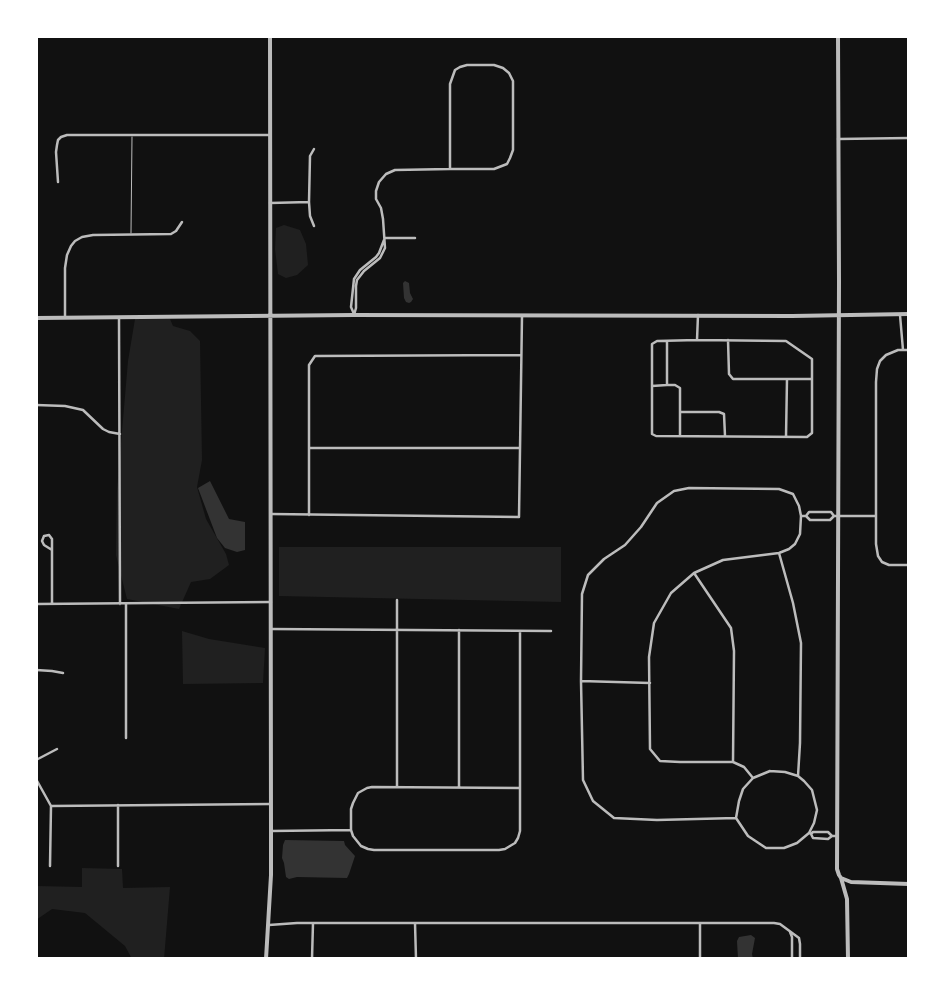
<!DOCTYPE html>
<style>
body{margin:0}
#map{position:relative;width:945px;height:995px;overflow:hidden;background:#111;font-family:Montserrat,sans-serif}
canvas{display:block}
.frame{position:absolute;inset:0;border:38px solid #fff;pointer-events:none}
</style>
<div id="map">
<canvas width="945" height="995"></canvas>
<div class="frame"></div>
</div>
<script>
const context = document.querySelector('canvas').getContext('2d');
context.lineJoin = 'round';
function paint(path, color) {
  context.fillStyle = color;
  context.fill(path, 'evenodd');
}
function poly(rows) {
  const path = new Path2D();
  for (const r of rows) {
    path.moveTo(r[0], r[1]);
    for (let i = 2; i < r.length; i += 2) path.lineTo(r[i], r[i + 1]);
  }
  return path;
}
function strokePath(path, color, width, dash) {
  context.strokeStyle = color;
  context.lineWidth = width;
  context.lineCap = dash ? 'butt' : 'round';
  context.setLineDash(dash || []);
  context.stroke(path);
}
paint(poly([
 [284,225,300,230,306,244,308,265,297,275,286,278,278,274,275,249,276,228],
 [135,319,170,319,173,326,190,331,200,341,202,460,197,487,206,519,226,554,229,565,210,579,191,582,179,609,127,599,116,555,117,490,128,361],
 [279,547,561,547,561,602,279,596],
 [182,631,209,639,265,648,263,683,183,684],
 [82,868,122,869,123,888,170,887,164,959,132,959,125,946,85,913,52,909,36,920,36,886,82,887]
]), '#202020');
paint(poly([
 [405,281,409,283,410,293,413,299,411,302,409,303,406,302,404,298,403,283],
 [210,481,229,519,245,522,245,550,237,552,225,548,217,538,198,488],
 [285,840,344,841,345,845,355,856,349,874,347,878,297,877,289,879,286,877,284,863,282,858,283,845],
 [751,935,755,938,752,954,753,959,738,959,737,941,739,937]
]), '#333');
strokePath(poly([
 [131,233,132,137]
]), '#bcbcbc', 1);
strokePath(poly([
 [838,139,909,138],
 [58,182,56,152,57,145,58,140,61,137,67,135,270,135],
 [270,203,309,202],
 [314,226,310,216,309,202,310,156,314,149],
 [385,238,415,238],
 [354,314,351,307,354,279,360,270,376,257,379,253,384,240],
 [354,315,356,308,356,286,357,280,364,271,380,258,385,248,383,219,381,208,376,199,376,191,379,182,386,174,395,170,450,169,494,169,507,164,510,158,513,150,513,81,509,73,503,68,494,65,467,65,460,67,455,70,450,84,450,169],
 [900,315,903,350],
 [65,317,65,268,67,255,71,246,75,241,82,237,93,235,171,234,176,231,182,222],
 [119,318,120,604],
 [697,340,657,341,652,344,652,434,656,436,807,437,812,433,812,359,786,341,697,340,698,315],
 [728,340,729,374,733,379,811,379],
 [667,385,675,385,680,388,680,412,719,412,724,414,725,436],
 [652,386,667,385,667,341],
 [36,405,65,406,83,410,103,429,109,432,120,434],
 [680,436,680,412],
 [786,437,787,379],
 [309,448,520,448],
 [271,514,519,517,522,316],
 [309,515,309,365,315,356,521,355],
 [801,516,806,516,810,520,830,520,834,516,876,516,876,544,878,556,882,562,889,565,909,565],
 [806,516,809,512,831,512,834,516],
 [876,516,876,382,877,369,880,361,886,355,898,350,909,350],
 [49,535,52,539,52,550,44,545,42,541,44,536,49,535],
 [52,550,52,604],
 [779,553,793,603,801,643,800,743,798,776],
 [694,573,731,628,734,651,733,762],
 [36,604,271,602],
 [271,629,551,631],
 [459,630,459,787],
 [36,670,52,671,63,673],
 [581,681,650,683],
 [126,738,126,604],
 [36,760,57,749],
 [770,771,785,772,798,776,804,781,812,790,817,810,814,823,809,833,797,843,784,848,766,848,748,836,736,818,739,801,743,789,753,778,770,771],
 [36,779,51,806,271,804],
 [397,787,397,600],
 [520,788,372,787,367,788,358,793,353,803,351,809,351,830,353,836,361,846,368,849,374,850,499,850,505,849,515,843,518,838,520,831,520,631],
 [118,805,118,866],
 [736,818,657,820,614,818,593,801,583,780,581,681,582,594,588,575,604,559,625,545,641,527,657,503,674,491,689,488,779,489,793,494,799,506,801,516,800,534,795,544,789,549,779,553,723,560,694,573,671,593,654,623,649,657,650,749,660,761,680,762,733,762,744,767,753,778],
 [271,831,351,830],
 [809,833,811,834,813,832,828,832,832,836,837,836],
 [811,834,813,838,828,839,832,836],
 [50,866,51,806],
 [415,923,416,959],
 [269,925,297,923,774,923,780,924,799,938,800,944,800,959],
 [790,932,792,937,792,959],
 [312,959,313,923],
 [700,959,700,923]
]), '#bcbcbc', 2.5);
strokePath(poly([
 [838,36,839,282,837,869,839,875,841,878,851,882,909,884],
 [36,318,354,315,792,316,909,314],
 [841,878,847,899,848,959],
 [266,959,271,875,271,831,270,36]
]), '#bcbcbc', 4);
</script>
